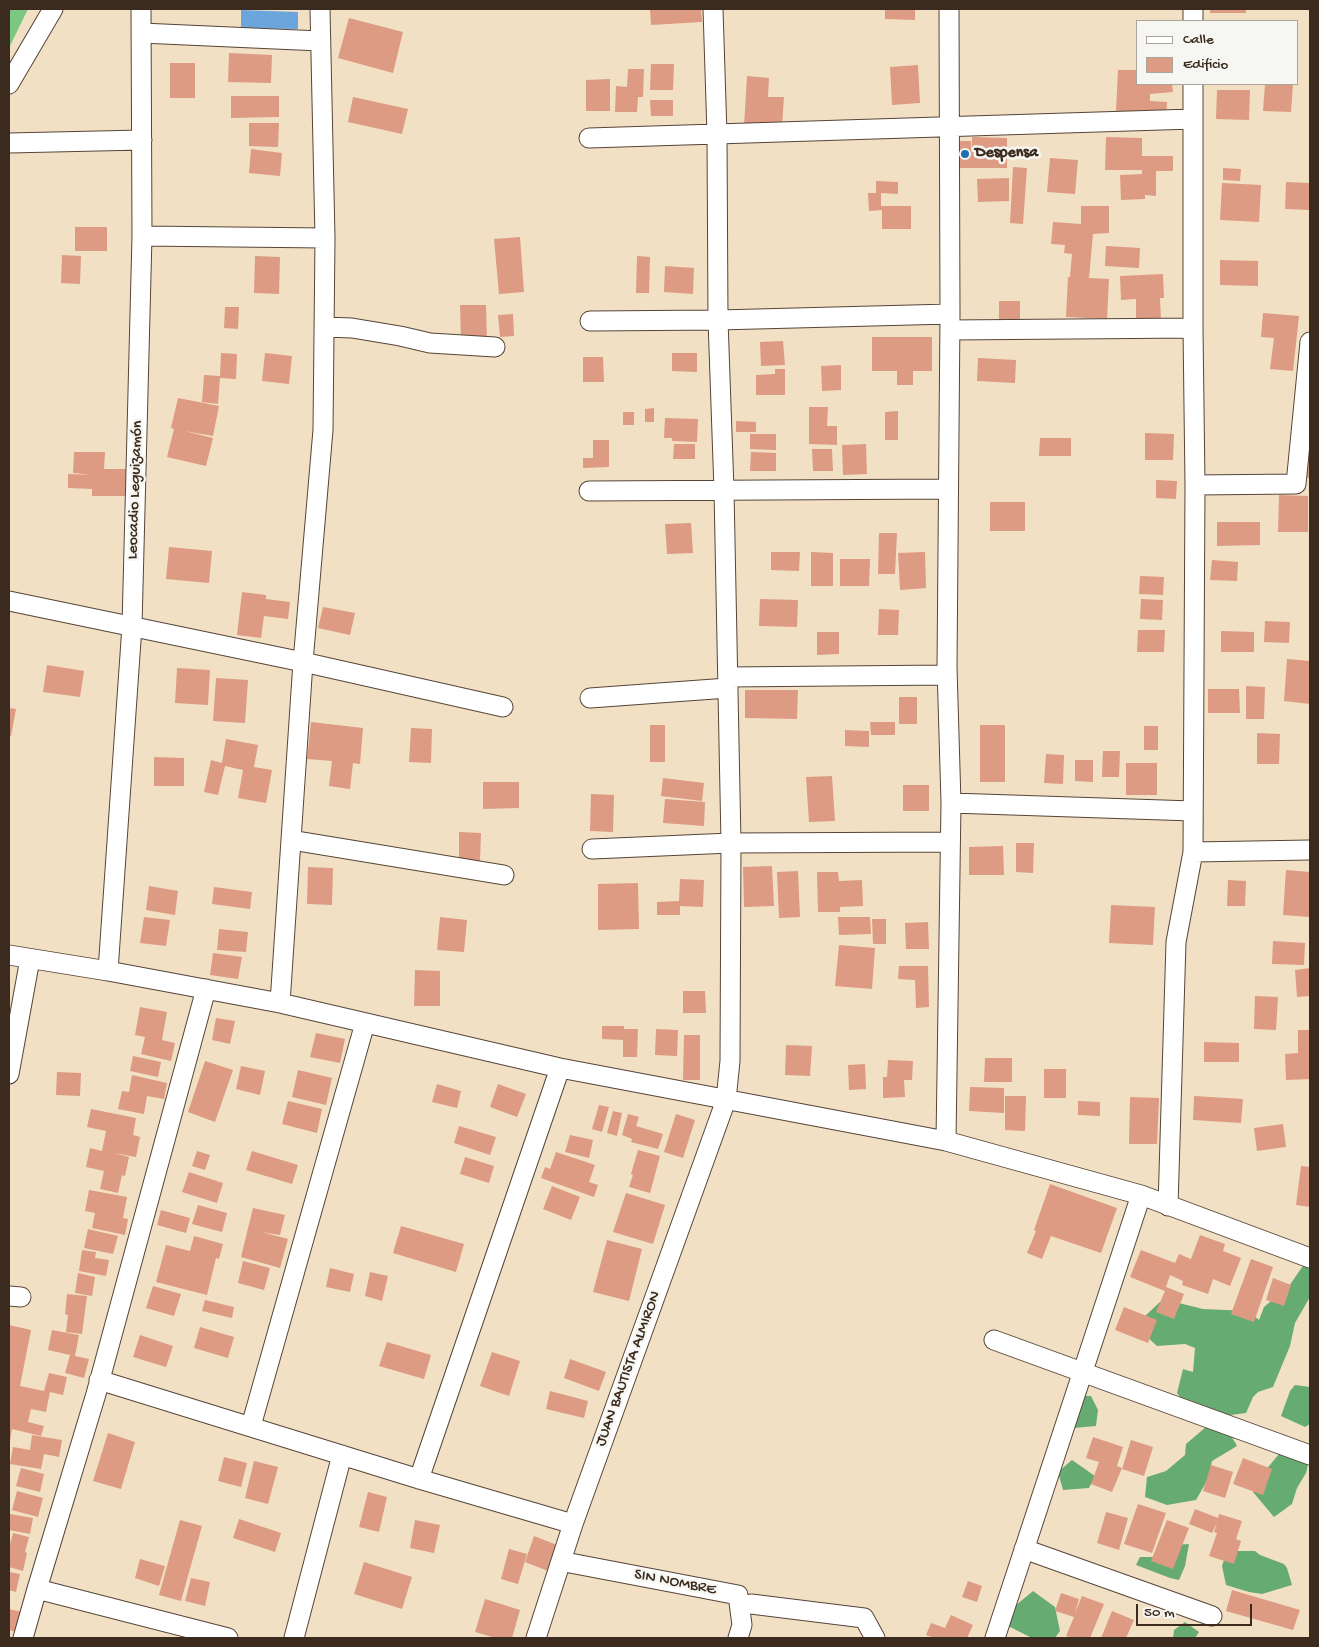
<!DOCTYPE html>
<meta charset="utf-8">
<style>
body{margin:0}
#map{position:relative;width:1319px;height:1647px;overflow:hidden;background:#f2e0c5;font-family:"Gochi Hand",sans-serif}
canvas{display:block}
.frame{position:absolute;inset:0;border:10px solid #3b2a1e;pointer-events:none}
.legend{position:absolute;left:1136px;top:20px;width:162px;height:65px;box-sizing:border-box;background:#f6f6f2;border:1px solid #aba49d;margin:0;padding:6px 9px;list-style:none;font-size:15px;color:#3b2a1e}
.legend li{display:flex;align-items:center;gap:10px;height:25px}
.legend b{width:25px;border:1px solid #aba49d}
.scale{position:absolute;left:1136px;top:1604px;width:116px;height:22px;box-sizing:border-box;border:2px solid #3b2a1e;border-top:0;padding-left:6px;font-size:15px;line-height:18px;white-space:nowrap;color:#3b2a1e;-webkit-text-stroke:4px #f6f6f2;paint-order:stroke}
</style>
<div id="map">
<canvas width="1319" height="1647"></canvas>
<div class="frame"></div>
<ul class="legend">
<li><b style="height:6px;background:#fff"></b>Calle</li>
<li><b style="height:14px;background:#dc9b82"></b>Edificio</li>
</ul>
<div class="scale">50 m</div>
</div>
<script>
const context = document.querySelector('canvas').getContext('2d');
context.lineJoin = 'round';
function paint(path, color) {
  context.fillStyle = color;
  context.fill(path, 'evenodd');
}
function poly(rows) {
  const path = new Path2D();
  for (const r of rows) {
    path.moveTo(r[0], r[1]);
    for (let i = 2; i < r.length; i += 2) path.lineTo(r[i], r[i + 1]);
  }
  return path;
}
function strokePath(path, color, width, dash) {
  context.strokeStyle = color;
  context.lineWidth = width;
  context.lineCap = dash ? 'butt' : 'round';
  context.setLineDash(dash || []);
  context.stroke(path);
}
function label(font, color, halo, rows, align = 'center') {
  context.font = font + ' "Gochi Hand",sans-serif';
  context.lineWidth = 5;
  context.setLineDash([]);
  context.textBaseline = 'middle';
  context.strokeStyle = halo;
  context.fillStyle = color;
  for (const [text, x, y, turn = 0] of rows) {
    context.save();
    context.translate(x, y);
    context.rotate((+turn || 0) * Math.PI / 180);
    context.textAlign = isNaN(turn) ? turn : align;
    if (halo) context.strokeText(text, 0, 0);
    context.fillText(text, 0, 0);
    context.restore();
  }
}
paint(poly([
 [9,9,28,9,9,48]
]), '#7dc784');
paint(poly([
 [1307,1260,1310,1269,1310,1297,1295,1323,1290,1346,1273,1387,1258,1392,1253,1397,1246,1413,1231,1415,1190,1411,1177,1393,1183,1369,1193,1372,1195,1348,1185,1344,1157,1346,1143,1333,1143,1318,1161,1301,1167,1300,1203,1309,1249,1311,1259,1320,1264,1307,1289,1286],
 [1295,1385,1310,1387,1310,1424,1305,1427,1281,1416,1290,1391],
 [1069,1395,1091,1396,1098,1410,1096,1426,1074,1428],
 [1207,1426,1229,1432,1237,1446,1212,1461,1208,1479,1196,1500,1167,1505,1145,1497,1147,1477,1166,1471,1185,1455,1186,1444],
 [1288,1443,1310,1456,1306,1473,1297,1488,1292,1504,1274,1517,1253,1492,1265,1471],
 [1072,1460,1095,1476,1089,1488,1063,1490,1058,1472],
 [1189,1544,1185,1566,1179,1580,1170,1578,1136,1565,1140,1557,1164,1557,1174,1545],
 [1227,1551,1255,1551,1260,1555,1284,1564,1287,1568,1292,1585,1262,1594,1249,1592,1226,1585,1222,1566],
 [1033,1591,1055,1607,1060,1631,1055,1638,1032,1638,1004,1624,1009,1611],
 [1185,1622,1199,1632,1195,1638,1173,1638,1174,1630]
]), '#66ac72');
paint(poly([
 [241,10,298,12,298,29,241,28]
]), '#6aa6db');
paint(poly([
 [650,9,701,9,702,22,651,25],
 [885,9,915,9,915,20,885,19],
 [1210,9,1246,9,1246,13,1210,13],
 [349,18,403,32,393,73,338,58],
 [229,53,272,55,271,83,228,82],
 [170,63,195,63,195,98,170,98],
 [651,64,674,64,673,90,650,90],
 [918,65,920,103,892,105,890,67],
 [628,69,644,69,643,97,638,97,637,112,615,112,616,86,627,87],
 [1118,70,1138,70,1138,84,1172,84,1173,92,1150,94,1150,101,1167,102,1166,121,1133,112,1116,111],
 [747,76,769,78,768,97,784,97,782,126,744,126],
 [610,79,610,111,586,111,586,80],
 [1265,84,1293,84,1291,112,1263,111],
 [1217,90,1250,90,1249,120,1216,119],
 [231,96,279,96,279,117,231,118],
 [353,97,408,109,402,134,348,122],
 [650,100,673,100,673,116,651,116],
 [249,123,279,123,278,147,249,146],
 [972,137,1007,138,1007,168,958,168,958,141,971,141,972,157],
 [1106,137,1142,138,1142,156,1173,156,1173,171,1156,171,1156,196,1145,195,1145,199,1121,200,1120,175,1142,174,1142,170,1105,170],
 [251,149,282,153,280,176,249,173],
 [1050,158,1078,160,1075,194,1047,192],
 [1013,167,1027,168,1023,224,1010,223],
 [1223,168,1241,169,1240,181,1223,180],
 [1009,178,1009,201,978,202,977,179],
 [876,181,898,182,898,194,881,193,881,206,911,206,911,229,882,229,882,210,869,211,868,193,876,193],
 [1286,182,1310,183,1309,210,1285,209],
 [1222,183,1261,185,1259,222,1220,220],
 [1081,206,1109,206,1109,233,1093,234,1089,278,1109,279,1107,319,1066,317,1068,277,1070,277,1072,254,1064,253,1065,245,1051,244,1053,222,1081,224],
 [75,227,107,227,107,251,75,251],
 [520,237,524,292,499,294,494,239],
 [1106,246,1140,248,1139,268,1105,266],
 [62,255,81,256,80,284,61,283],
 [255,256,280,257,279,294,254,293],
 [637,256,650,257,649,293,636,293],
 [1220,260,1258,261,1258,286,1220,285],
 [665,266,694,268,693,294,664,292],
 [1163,274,1164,298,1160,298,1161,321,1136,321,1136,299,1121,300,1120,276],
 [999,301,1020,301,1020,325,999,325],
 [460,305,486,305,487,341,461,341],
 [225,307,239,307,238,329,224,328],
 [1263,313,1299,316,1293,371,1270,369,1274,338,1261,337],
 [513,314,514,336,500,337,498,315],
 [872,337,932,337,932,371,913,371,913,385,897,385,897,371,872,371],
 [783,341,785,365,761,366,760,342],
 [221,353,237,354,236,379,220,378,218,404,202,402,204,375,220,376],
 [265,353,292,356,289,384,262,381],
 [672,353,697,353,697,372,672,371],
 [583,357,603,357,604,382,583,382],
 [978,358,1016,360,1015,383,977,381],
 [841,365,841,390,822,391,821,366],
 [775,369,785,369,785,395,756,395,756,375,775,374],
 [178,398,219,406,213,436,184,431,213,438,206,466,167,457,174,429,171,428],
 [809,407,828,407,827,426,837,426,837,445,809,444],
 [654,408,654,422,645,422,645,409],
 [898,411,898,440,885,440,885,412],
 [623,412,634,412,634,425,623,425],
 [665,418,698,419,697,442,672,441,672,438,664,438],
 [736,421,756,422,756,432,736,432],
 [1145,433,1174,434,1173,460,1145,460],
 [750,434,776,434,776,450,750,449],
 [1040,438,1071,438,1071,456,1039,456],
 [593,440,609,440,609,467,583,468,583,458,593,458],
 [674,444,695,444,695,459,673,459],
 [866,444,867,474,843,475,842,445],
 [812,449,832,449,833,471,813,471],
 [1303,450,1310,450,1310,478,1300,477],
 [74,452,105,452,104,469,126,469,126,496,92,496,92,489,68,488,68,474,92,475,73,473],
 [751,452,776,453,776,471,750,471],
 [1156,480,1177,481,1176,499,1156,498],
 [1279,495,1308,496,1308,532,1278,532],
 [990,502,1025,502,1025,531,990,531],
 [1217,522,1260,522,1260,545,1217,546],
 [691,523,693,553,667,554,665,524],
 [879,533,897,533,895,574,878,574],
 [169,547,212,551,209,583,166,579],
 [771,552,800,552,799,571,771,570],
 [811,552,833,553,833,586,811,586],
 [925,552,926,588,900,590,898,553],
 [840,559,870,559,869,586,840,586],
 [1212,560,1238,562,1237,581,1210,580],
 [1140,576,1164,577,1163,595,1139,594],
 [242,592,266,595,266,599,290,602,288,619,264,616,261,638,237,635],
 [760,599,798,600,797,627,759,626],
 [1141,599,1163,600,1162,620,1140,619],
 [323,607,355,613,350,635,318,628],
 [879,609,899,610,898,635,878,635],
 [1265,621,1290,622,1289,643,1264,642],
 [1138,630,1165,630,1164,652,1137,652],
 [1221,631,1254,632,1254,652,1221,652],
 [817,632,839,632,839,654,817,655],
 [1287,659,1310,661,1310,704,1284,701],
 [47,665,84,671,80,697,43,692],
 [177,668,210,670,208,705,175,703],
 [216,678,248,680,245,723,213,721],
 [1246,686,1265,687,1264,719,1246,719],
 [1208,689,1239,689,1240,713,1208,713],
 [745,690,798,690,797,719,745,718],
 [899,697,917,697,917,724,899,724],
 [9,708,16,709,11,736,9,735],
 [311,722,363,728,360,764,353,763,350,789,329,786,332,761,307,759],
 [870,722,895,722,895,735,871,735],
 [650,725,665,725,665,762,650,762],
 [980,725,1005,725,1005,782,980,782],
 [1144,726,1158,726,1158,750,1144,750],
 [411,728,432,729,431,763,409,762],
 [845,730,869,731,869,747,845,746],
 [1257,733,1280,734,1279,764,1257,764],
 [226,739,258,745,254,767,272,770,266,803,238,798,243,770,225,766,218,795,204,792,211,760,222,763],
 [1103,751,1120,751,1119,777,1102,777],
 [1046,754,1064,755,1063,784,1044,783],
 [154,757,184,758,184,786,154,786],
 [1075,760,1093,760,1093,782,1075,781],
 [1126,763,1157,763,1157,795,1126,795],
 [832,776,835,821,809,822,806,777],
 [663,778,704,783,702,801,661,796],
 [483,782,519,782,519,808,483,809],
 [903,785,929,785,929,811,903,811],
 [591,794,614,795,613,832,590,831],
 [665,799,705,802,704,826,663,823],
 [459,832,481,833,480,861,459,861],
 [1016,843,1034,843,1033,873,1016,872],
 [1003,846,1004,875,969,875,969,847],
 [772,866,774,906,744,907,743,867],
 [308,867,333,868,332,905,307,904],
 [1286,870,1310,872,1310,917,1283,915],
 [798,871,800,917,779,918,777,872],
 [817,872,838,872,839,881,862,880,863,906,840,907,840,912,818,912],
 [680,879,704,880,703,907,680,906,680,915,657,915,657,902,679,901],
 [1228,880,1246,881,1245,906,1227,906],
 [638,883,639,929,598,930,598,884],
 [149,886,178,891,175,915,146,910],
 [214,887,252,892,250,909,212,904],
 [1111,905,1155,907,1153,945,1109,943],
 [144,917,170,920,166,946,140,943],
 [440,917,467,920,464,952,437,950],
 [838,917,870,917,871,934,839,935],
 [872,919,886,919,886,944,873,944],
 [928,922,929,949,906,949,905,923],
 [219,929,248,932,246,952,217,950],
 [1273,941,1305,943,1304,965,1272,964],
 [839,945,875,948,872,989,835,986],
 [213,953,242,957,238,979,210,975],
 [899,966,928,966,929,1007,916,1008,915,980,898,979],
 [1310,968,1310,996,1297,997,1295,970],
 [415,970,440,971,440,1006,414,1006],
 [683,991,705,991,706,1013,683,1013],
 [1255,996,1278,997,1276,1030,1254,1029],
 [140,1007,167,1012,162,1040,175,1043,171,1061,141,1054,145,1037,135,1035],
 [216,1018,235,1021,230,1044,212,1040],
 [602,1026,624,1026,624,1029,638,1029,637,1057,623,1057,623,1040,602,1039],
 [656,1029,678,1030,677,1056,655,1055],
 [1298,1030,1310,1030,1310,1079,1286,1080,1285,1054,1298,1053],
 [316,1033,345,1039,340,1063,310,1057],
 [684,1035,700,1035,700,1080,683,1080],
 [1204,1042,1239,1043,1239,1062,1204,1062],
 [786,1045,812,1046,810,1076,785,1075],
 [133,1056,161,1062,158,1077,130,1071],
 [985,1058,1012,1058,1012,1082,984,1082],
 [888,1060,913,1061,912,1080,904,1080,905,1097,883,1098,883,1077,887,1077],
 [205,1061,233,1070,215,1122,188,1112],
 [865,1064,866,1089,849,1090,848,1065],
 [241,1066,265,1071,260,1095,236,1089],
 [1044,1069,1066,1069,1066,1098,1044,1098],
 [298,1070,332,1078,326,1105,292,1097],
 [57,1072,81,1073,80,1096,56,1095],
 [132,1075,167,1083,164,1099,147,1096,144,1114,118,1109,122,1091,129,1092],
 [437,1084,461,1091,457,1108,432,1102],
 [498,1084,526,1094,517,1117,490,1107],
 [970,1087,1004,1088,1004,1113,969,1111],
 [1005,1096,1026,1096,1025,1131,1005,1130],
 [1194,1096,1243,1099,1241,1123,1193,1120],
 [1130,1097,1159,1098,1157,1144,1129,1144],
 [288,1101,322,1109,317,1133,282,1124],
 [1078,1101,1100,1102,1100,1116,1078,1115],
 [599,1105,609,1107,602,1132,592,1129],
 [91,1109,136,1118,133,1135,140,1137,136,1157,114,1153,129,1157,125,1176,122,1175,118,1193,100,1189,104,1171,86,1167,90,1148,102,1151,106,1131,87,1127],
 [613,1111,622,1113,617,1136,607,1133],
 [628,1114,639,1117,636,1126,663,1134,658,1149,631,1142,632,1139,622,1135],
 [676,1114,695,1120,683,1158,664,1152],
 [1283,1124,1286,1147,1257,1151,1254,1128],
 [459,1126,496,1137,490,1155,454,1143],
 [570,1135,593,1140,589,1158,565,1152],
 [638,1150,660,1156,650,1193,629,1187,633,1175,631,1174],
 [197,1151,210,1155,205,1170,192,1166],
 [252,1151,298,1165,292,1184,246,1170],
 [556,1152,595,1165,589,1182,598,1185,594,1197,541,1178,545,1167,550,1169],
 [465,1157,494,1166,489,1183,460,1174],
 [1301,1166,1310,1167,1310,1207,1296,1205],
 [189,1172,223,1183,217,1203,182,1192],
 [1050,1184,1117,1208,1101,1253,1051,1236,1042,1259,1027,1253,1036,1231,1034,1230],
 [552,1186,580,1197,571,1220,543,1209],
 [89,1190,127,1197,123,1218,128,1219,125,1235,92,1228,95,1213,85,1211],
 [626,1193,665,1205,653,1244,613,1232],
 [198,1205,227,1213,222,1232,192,1224],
 [253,1208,285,1215,280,1235,262,1232,288,1239,280,1268,241,1257],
 [161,1210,190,1218,186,1233,157,1225],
 [401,1226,464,1244,456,1272,393,1253],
 [88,1229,118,1236,113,1254,84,1248],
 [1200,1235,1225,1244,1223,1251,1241,1258,1230,1286,1213,1279,1208,1294,1182,1285,1183,1281,1170,1275,1166,1287,1184,1294,1174,1319,1156,1312,1165,1291,1130,1277,1141,1250,1175,1263,1179,1254,1191,1259],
 [194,1236,223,1244,219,1259,216,1258,207,1295,156,1282,166,1245,190,1251],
 [607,1240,642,1249,629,1301,593,1292],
 [82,1250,96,1252,95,1258,109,1260,106,1276,79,1271],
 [1251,1259,1273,1267,1254,1322,1231,1314],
 [243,1261,270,1268,264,1290,238,1283],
 [330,1268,354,1274,350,1292,326,1287],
 [370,1272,388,1276,382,1301,365,1296],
 [78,1273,95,1277,92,1296,75,1293],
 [1273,1278,1291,1285,1284,1306,1266,1300],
 [153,1286,181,1294,174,1316,146,1308],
 [67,1294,87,1296,82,1334,66,1332,68,1315,65,1314],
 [205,1300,234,1307,232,1318,202,1311],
 [1124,1307,1157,1320,1148,1343,1115,1330],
 [9,1325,31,1330,20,1386,44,1391,49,1373,67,1377,63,1395,50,1392,46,1412,31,1409,28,1422,44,1426,41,1436,12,1429,10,1441],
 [200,1327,234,1337,228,1358,194,1348],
 [52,1330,79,1335,75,1356,89,1359,84,1378,65,1373,70,1355,48,1350],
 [140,1335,173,1346,166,1367,133,1357],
 [387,1342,431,1355,424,1379,379,1366],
 [492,1352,520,1361,509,1396,480,1386],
 [570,1359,606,1372,599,1391,564,1378],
 [550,1391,588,1401,584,1418,546,1409],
 [108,1433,135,1442,121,1489,93,1481],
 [32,1435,62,1440,59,1457,44,1454,41,1469,10,1464,13,1447,30,1450],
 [1093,1437,1123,1447,1117,1466,1122,1468,1112,1492,1091,1484,1099,1462,1086,1458],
 [1131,1440,1153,1447,1144,1476,1122,1469],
 [224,1457,247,1463,241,1487,218,1481],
 [1243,1458,1272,1469,1263,1495,1233,1484],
 [254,1461,278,1467,268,1504,245,1498],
 [1211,1465,1233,1472,1225,1498,1203,1491],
 [21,1468,44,1474,40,1492,16,1486],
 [17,1491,43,1498,38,1517,12,1510],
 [368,1492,387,1497,379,1532,359,1527],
 [1138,1504,1166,1513,1152,1553,1124,1544],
 [1195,1509,1218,1518,1219,1514,1242,1521,1236,1539,1241,1541,1234,1564,1209,1556,1217,1533,1214,1532,1217,1523,1212,1533,1189,1524],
 [1106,1512,1128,1518,1119,1550,1097,1543],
 [10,1514,33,1518,30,1534,9,1530],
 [239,1519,281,1533,275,1552,233,1538],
 [180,1520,202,1526,181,1601,159,1595],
 [415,1520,440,1525,434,1553,410,1548],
 [1167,1520,1189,1528,1173,1569,1151,1561],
 [13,1533,29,1537,25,1552,27,1553,23,1571,9,1567,10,1549,9,1548],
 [534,1536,557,1545,548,1571,525,1562],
 [509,1549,527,1554,518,1584,501,1579],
 [140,1559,165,1566,159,1586,135,1578],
 [364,1562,412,1577,402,1609,354,1594],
 [9,1572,20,1574,16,1592,9,1590],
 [191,1578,210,1582,205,1606,185,1601],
 [968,1581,982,1586,977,1602,962,1597],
 [1232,1590,1300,1610,1293,1630,1226,1611],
 [1061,1593,1079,1599,1075,1613,1082,1596,1104,1604,1090,1638,1073,1638,1066,1636,1074,1617,1055,1611],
 [485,1599,520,1610,512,1638,496,1638,475,1632],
 [9,1609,22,1612,16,1632,9,1630],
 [1112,1611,1134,1620,1126,1638,1101,1638],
 [951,1615,973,1625,967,1638,934,1638,926,1635,931,1623,945,1628]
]), '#dc9b82');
const minor = poly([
 [1193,21,1193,9],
 [141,33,320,41],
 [9,84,53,9],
 [589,138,1193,119],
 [9,143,142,140],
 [142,236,325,238],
 [590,321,718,320,950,314],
 [325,327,352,328,400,336,430,343,495,347],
 [950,330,1193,328,1193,84],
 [1195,485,1296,484,1310,342],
 [589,491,948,489],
 [9,601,303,662,503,707],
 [728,677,947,675],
 [590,698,728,688],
 [951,803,1193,811],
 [291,840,504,875],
 [592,849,731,843,950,842],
 [1193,852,1310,850],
 [9,955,108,971,280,1003,560,1068,946,1141,1141,1195,1310,1258],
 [108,971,132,626,142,236,141,9],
 [280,1003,303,662,323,430,325,238,320,9],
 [9,1074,30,959],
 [946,1141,951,803,947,667,950,314,949,9],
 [1168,1206,1176,942,1193,852,1195,485,1193,328],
 [9,1296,21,1297],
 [994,1340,1310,1455],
 [99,1380,419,1479,573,1524],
 [251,1426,365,1023],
 [419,1479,560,1068],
 [1024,1549,1212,1616],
 [570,1563,738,1595,742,1625,738,1638],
 [37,1589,228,1638],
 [751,1604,864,1618,875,1638],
 [23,1638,37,1589,96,1394,206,989],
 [294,1638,342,1455],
 [536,1638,573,1524,726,1100,730,1061,731,843,724,490,718,320,717,134,713,9],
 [995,1638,1141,1195]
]);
strokePath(minor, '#564537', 21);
strokePath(minor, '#fff', 19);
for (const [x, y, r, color] of [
 [965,154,5,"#1f6fb2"]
]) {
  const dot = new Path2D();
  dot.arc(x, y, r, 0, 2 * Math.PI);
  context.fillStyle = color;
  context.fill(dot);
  strokePath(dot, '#f6f6f2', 2);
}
label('bold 16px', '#3b2a1e', '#f6f6f2', [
 ["Despensa",975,154]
], 'left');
label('16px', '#3b2a1e', '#f6f6f2', [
 ["Leocadio Leguizamón",136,490,-88],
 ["JUAN BAUTISTA ALMIRON",629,1369,-70],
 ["SIN NOMBRE",675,1583,11]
]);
</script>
